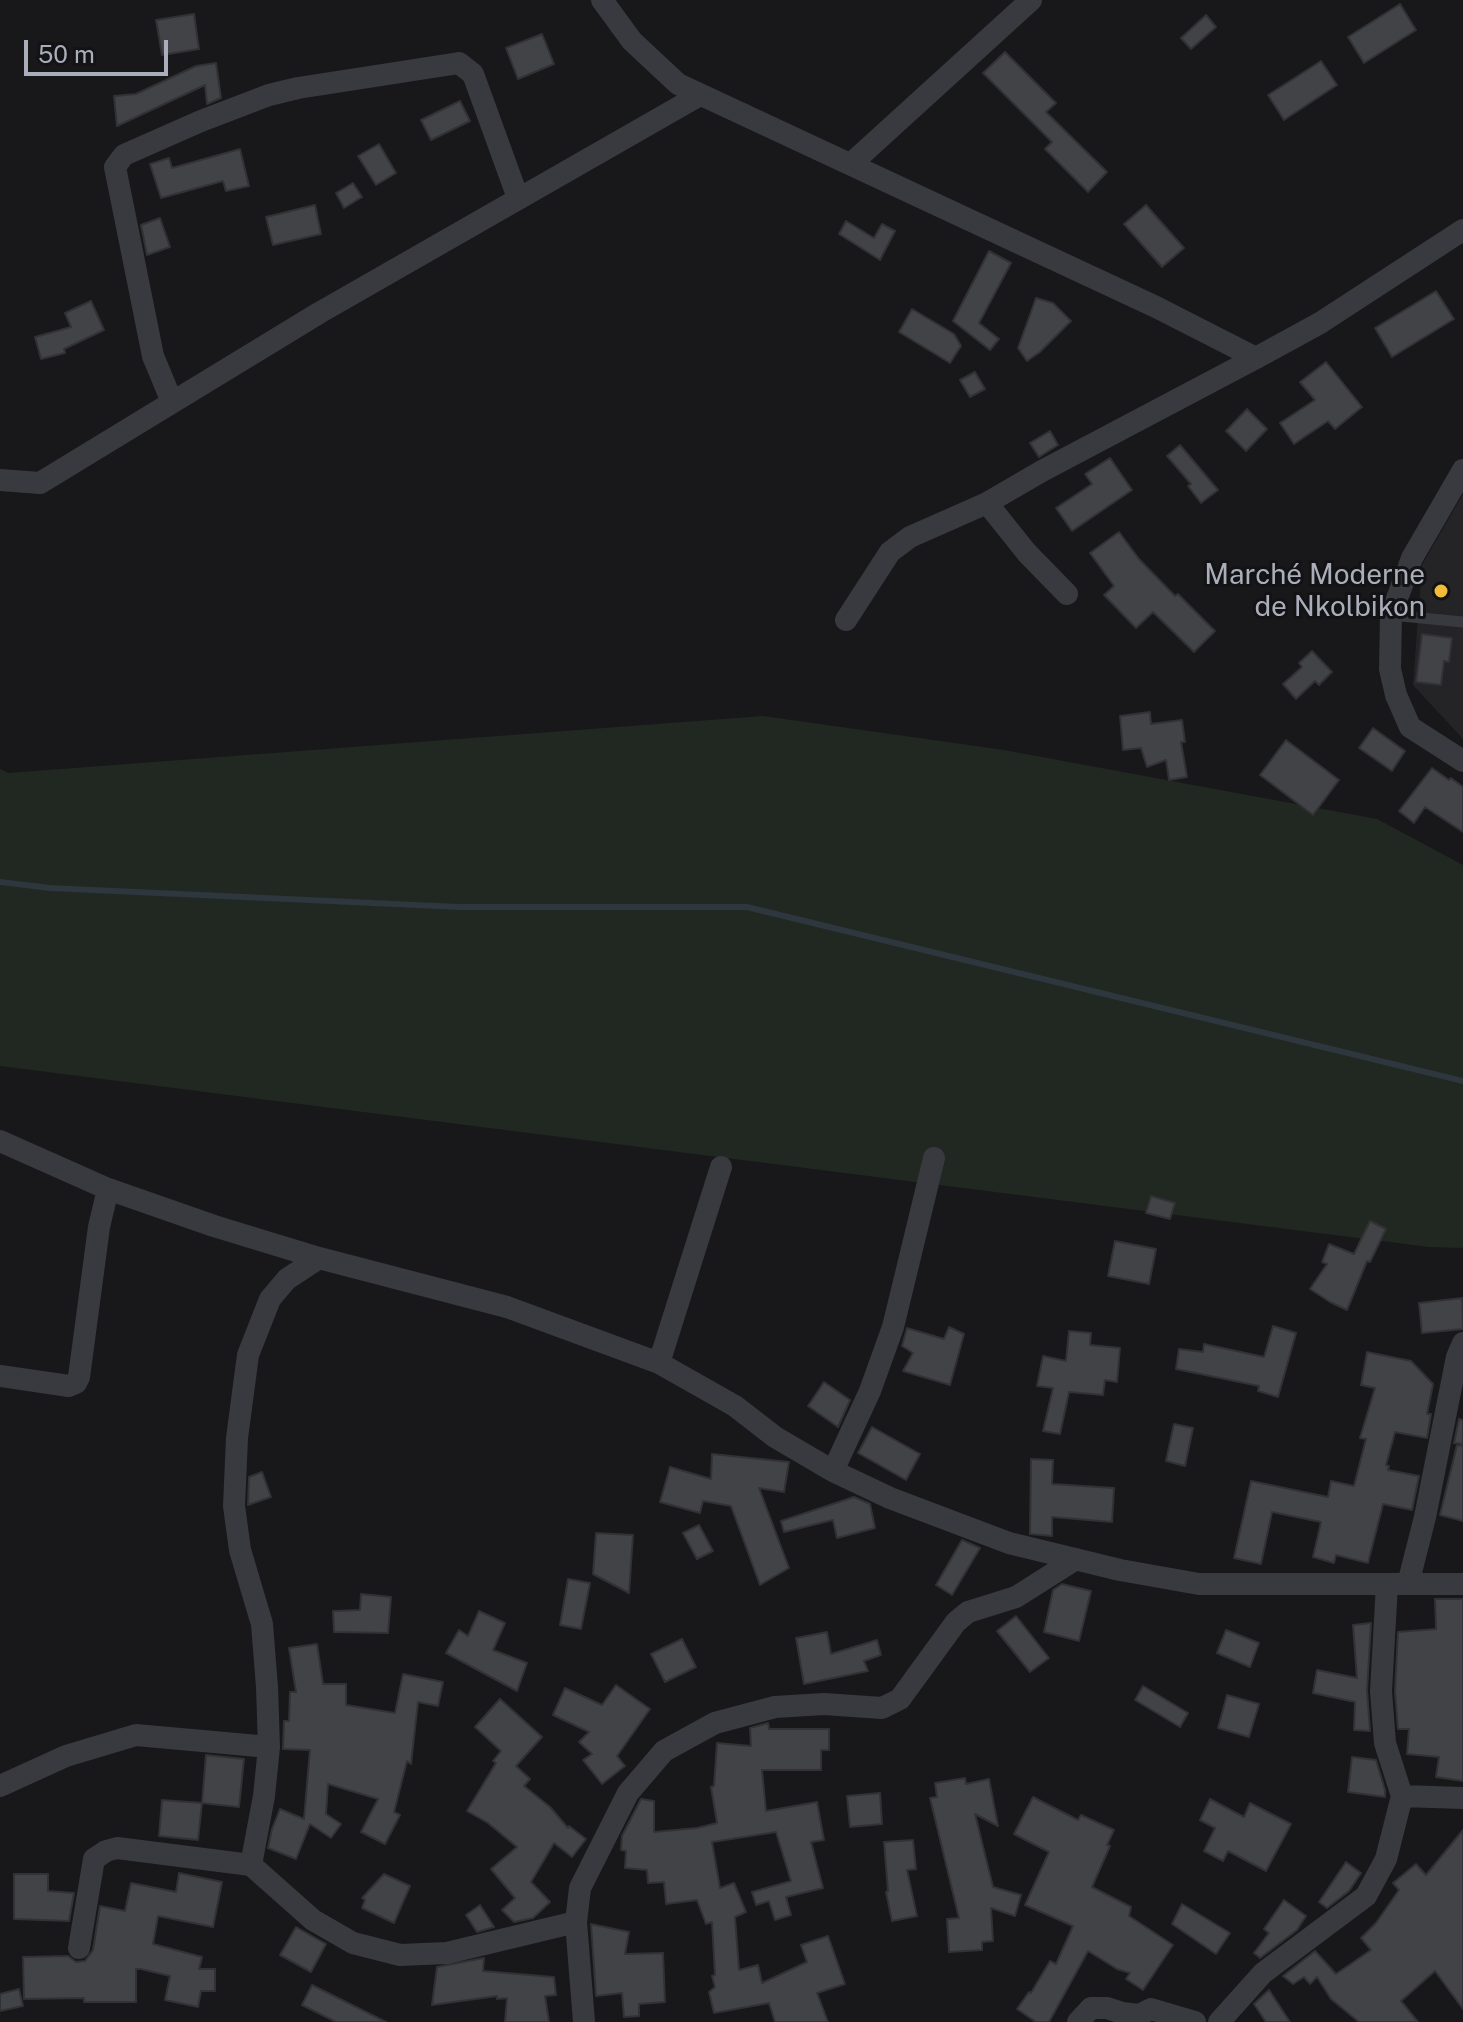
<!DOCTYPE html>
<meta charset="utf-8">
<style>
body{margin:0}
#map{position:relative;width:1463px;height:2022px;overflow:hidden;background:#18181a;font-family:"Public Sans",sans-serif}
canvas{display:block}
.scale{position:absolute;left:24px;top:40px;width:144px;height:36px;box-sizing:border-box;border:4px solid #aaaeba;border-top:0;padding-left:10px;font-size:24px;line-height:28px;white-space:nowrap;color:#aaaeba;-webkit-text-stroke:6px #131315;paint-order:stroke}
</style>
<div id="map">
<canvas width="1463" height="2022"></canvas>
<div class="scale">50 m</div>
</div>
<script>
const context = document.querySelector('canvas').getContext('2d');
context.lineJoin = 'round';
function paint(path, color) {
  context.fillStyle = color;
  context.fill(path, 'evenodd');
}
function poly(rows) {
  const path = new Path2D();
  for (const r of rows) {
    path.moveTo(r[0], r[1]);
    for (let i = 2; i < r.length; i += 2) path.lineTo(r[i], r[i + 1]);
  }
  return path;
}
function strokePath(path, color, width, dash) {
  context.strokeStyle = color;
  context.lineWidth = width;
  context.lineCap = dash ? 'butt' : 'round';
  context.setLineDash(dash || []);
  context.stroke(path);
}
function label(font, color, halo, rows, align = 'center') {
  context.font = font + ' "Public Sans",sans-serif';
  context.lineWidth = 6;
  context.setLineDash([]);
  context.textBaseline = 'middle';
  context.strokeStyle = halo;
  context.fillStyle = color;
  for (const [text, x, y, turn = 0] of rows) {
    context.save();
    context.translate(x, y);
    context.rotate((+turn || 0) * Math.PI / 180);
    context.textAlign = isNaN(turn) ? turn : align;
    if (halo) context.strokeText(text, 0, 0);
    context.fillText(text, 0, 0);
    context.restore();
  }
}
paint(poly([
 [1463,494,1463,739,1413,685,1422,565]
]), '#242427');
paint(poly([
 [763,716,1004,750,1377,819,1463,865,1463,1248,1429,1247,0,1066,0,769,8,773]
]), '#202821');
strokePath(poly([
 [0,882,50,888,459,907,747,907,1463,1081]
]), '#2e363e', 6);
const building = poly([
 [1400,4,1416,30,1364,63,1348,37,1400,4],
 [194,14,199,49,162,55,156,20,194,14],
 [1206,15,1216,27,1191,49,1181,38,1206,15],
 [542,34,554,64,518,79,506,48,542,34],
 [1005,52,1056,103,1046,112,1107,172,1088,192,1045,149,1052,142,983,73,1005,52],
 [1321,61,1337,85,1284,120,1268,95,1321,61],
 [216,63,221,98,207,104,205,85,117,126,114,96,136,94,196,66,216,63],
 [460,101,470,121,431,140,421,120,460,101],
 [379,144,396,173,376,185,358,156,379,144],
 [240,149,249,186,226,191,223,181,161,198,150,164,169,158,172,168,240,149],
 [353,183,362,197,344,208,336,193,353,183],
 [315,205,321,234,273,245,266,217,315,205],
 [1146,205,1184,248,1162,267,1124,224,1146,205],
 [160,218,170,247,147,255,141,225,160,218],
 [846,221,874,238,882,224,895,231,880,260,839,234,846,221],
 [989,251,1011,263,979,323,999,339,990,350,953,321,989,251],
 [1436,291,1454,319,1392,357,1375,328,1436,291],
 [1036,298,1053,303,1071,321,1040,352,1027,361,1018,348,1036,298],
 [91,301,104,330,64,349,65,353,41,359,35,337,71,327,65,313,91,301],
 [912,309,954,334,961,346,950,363,899,332,912,309],
 [1326,362,1362,407,1335,429,1328,421,1294,444,1280,423,1315,400,1300,382,1326,362],
 [975,372,985,389,970,397,960,380,975,372],
 [1247,409,1267,429,1246,451,1226,431,1247,409],
 [1050,431,1058,445,1039,457,1030,443,1050,431],
 [1180,445,1218,490,1201,503,1188,486,1191,484,1167,456,1180,445],
 [1110,458,1132,490,1072,531,1056,508,1092,484,1085,474,1110,458],
 [1119,532,1139,559,1175,596,1178,594,1215,631,1194,652,1153,612,1136,628,1104,595,1114,586,1090,553,1119,532],
 [1422,634,1452,638,1449,662,1444,661,1441,685,1416,682,1422,634],
 [1312,651,1332,672,1319,685,1315,681,1296,699,1283,684,1302,667,1299,663,1312,651],
 [1150,712,1151,724,1182,720,1185,742,1181,742,1187,777,1169,780,1166,760,1147,767,1141,748,1123,750,1120,716,1150,712],
 [1373,728,1405,751,1392,771,1359,748,1373,728],
 [1286,740,1339,780,1313,815,1260,775,1286,740],
 [1432,768,1449,780,1451,778,1463,787,1463,832,1425,807,1414,823,1399,811,1432,768],
 [1151,1196,1175,1203,1170,1219,1146,1213,1151,1196],
 [1370,1221,1386,1229,1370,1262,1367,1261,1347,1310,1330,1302,1310,1289,1327,1264,1322,1262,1329,1244,1354,1254,1370,1221],
 [1115,1241,1156,1249,1149,1284,1108,1276,1115,1241],
 [1462,1298,1463,1329,1422,1333,1419,1303,1462,1298],
 [1273,1326,1296,1333,1278,1397,1258,1391,1259,1386,1176,1369,1179,1349,1203,1352,1204,1344,1264,1357,1273,1326],
 [949,1327,964,1334,950,1385,903,1371,913,1353,902,1346,907,1328,944,1339,949,1327],
 [1069,1331,1091,1333,1090,1345,1120,1348,1117,1382,1105,1380,1103,1395,1069,1392,1060,1434,1043,1431,1053,1388,1037,1386,1043,1356,1066,1361,1069,1331],
 [1367,1352,1411,1361,1433,1384,1427,1414,1431,1414,1427,1438,1395,1432,1386,1465,1389,1466,1388,1470,1419,1476,1412,1510,1383,1504,1368,1563,1336,1555,1334,1563,1313,1557,1321,1522,1272,1512,1261,1564,1234,1558,1251,1481,1328,1497,1331,1481,1354,1486,1366,1439,1360,1438,1375,1388,1361,1385,1367,1352],
 [824,1382,850,1400,838,1427,808,1406,824,1382],
 [1459,1419,1463,1420,1463,1444,1454,1443,1459,1419],
 [1174,1424,1193,1428,1185,1466,1166,1461,1174,1424],
 [872,1427,920,1454,906,1480,858,1453,872,1427],
 [1457,1445,1463,1446,1463,1521,1440,1515,1457,1445],
 [712,1454,789,1462,784,1492,759,1488,789,1568,760,1585,731,1506,703,1501,700,1513,660,1502,670,1467,711,1479,712,1454],
 [1031,1459,1053,1460,1052,1484,1114,1488,1112,1522,1052,1517,1052,1536,1030,1534,1031,1459],
 [262,1472,271,1497,248,1505,249,1477,262,1472],
 [854,1497,870,1504,875,1528,837,1538,833,1520,784,1532,781,1521,854,1497],
 [699,1525,713,1551,697,1559,683,1533,699,1525],
 [596,1533,633,1535,629,1593,593,1574,596,1533],
 [962,1540,980,1548,952,1595,936,1585,962,1540],
 [568,1579,590,1583,581,1629,560,1625,568,1579],
 [1062,1584,1091,1591,1079,1641,1044,1632,1053,1590,1062,1584],
 [361,1594,391,1597,388,1633,334,1632,333,1611,360,1610,361,1594],
 [1435,1599,1463,1599,1463,1781,1436,1777,1439,1757,1407,1754,1409,1729,1398,1729,1395,1691,1398,1632,1436,1629,1435,1599],
 [479,1611,505,1623,493,1650,527,1663,517,1691,446,1653,459,1630,468,1636,479,1611],
 [1016,1616,1049,1658,1030,1672,997,1631,1016,1616],
 [1371,1623,1367,1690,1370,1731,1354,1730,1355,1702,1313,1693,1317,1670,1357,1678,1353,1625,1371,1623],
 [1226,1630,1259,1643,1250,1667,1217,1653,1226,1630],
 [827,1632,831,1654,877,1640,881,1655,864,1661,868,1671,804,1684,796,1638,827,1632],
 [682,1639,696,1667,665,1682,651,1654,682,1639],
 [317,1644,323,1684,346,1684,346,1705,395,1713,403,1674,443,1682,438,1706,418,1702,411,1764,407,1761,394,1812,400,1815,385,1844,361,1832,378,1799,328,1784,326,1814,341,1824,331,1838,310,1824,296,1859,268,1848,272,1829,280,1809,304,1819,310,1750,283,1749,284,1721,289,1721,290,1692,296,1692,289,1648,317,1644],
 [616,1685,650,1709,617,1756,625,1766,602,1784,583,1760,592,1754,579,1742,589,1732,553,1715,565,1688,602,1705,616,1685],
 [1143,1686,1188,1713,1180,1727,1135,1700,1143,1686],
 [1227,1695,1259,1704,1249,1737,1218,1728,1227,1695],
 [500,1699,542,1737,516,1766,530,1779,524,1786,550,1807,568,1828,569,1826,586,1839,572,1857,554,1843,531,1882,550,1902,533,1918,514,1922,502,1910,515,1898,491,1869,517,1847,488,1823,467,1811,496,1763,493,1761,501,1751,475,1727,500,1699],
 [768,1723,769,1729,829,1729,829,1750,821,1750,821,1770,762,1770,766,1811,817,1802,824,1840,811,1842,823,1888,786,1897,791,1915,775,1920,769,1901,756,1905,752,1892,791,1881,776,1832,712,1842,720,1888,734,1883,746,1912,735,1917,739,1970,758,1965,762,1983,807,1962,801,1945,828,1936,845,1984,817,1993,828,2022,775,2022,769,2003,714,2013,709,1992,715,1987,712,1976,715,1975,712,1922,706,1924,697,1900,666,1904,664,1882,648,1883,647,1870,625,1868,626,1851,621,1850,622,1836,641,1799,654,1801,654,1832,697,1828,717,1823,711,1787,714,1786,717,1743,751,1746,750,1728,768,1723],
 [206,1755,244,1759,239,1807,202,1803,206,1755],
 [1352,1757,1376,1760,1385,1790,1385,1797,1348,1792,1352,1757],
 [965,1778,966,1784,989,1779,998,1826,975,1814,993,1887,1021,1895,1015,1916,991,1908,993,1941,982,1942,982,1950,949,1952,947,1919,959,1918,930,1798,937,1797,935,1783,965,1778],
 [880,1793,882,1824,850,1827,847,1796,880,1793],
 [1033,1797,1078,1820,1081,1815,1114,1830,1107,1845,1110,1846,1092,1887,1131,1907,1129,1916,1173,1945,1143,1990,1126,1979,1130,1973,1117,1969,1088,1951,1049,2022,1036,2022,1017,2009,1029,1992,1031,1993,1050,1961,1056,1964,1073,1926,1025,1905,1049,1852,1014,1834,1033,1797],
 [1210,1799,1244,1817,1250,1803,1291,1824,1266,1871,1228,1851,1223,1861,1204,1851,1215,1828,1200,1820,1210,1799],
 [162,1800,202,1803,198,1840,159,1836,162,1800],
 [1463,1830,1463,2009,1435,1971,1401,2001,1418,2022,1359,2022,1331,1999,1317,1977,1310,1984,1304,1977,1293,1984,1283,1976,1315,1951,1336,1974,1371,1950,1361,1938,1376,1923,1399,1890,1393,1883,1416,1864,1426,1875,1463,1830],
 [913,1840,916,1869,907,1870,917,1916,892,1921,886,1892,888,1891,884,1842,913,1840],
 [1346,1862,1361,1873,1349,1891,1327,1908,1319,1902,1346,1862],
 [179,1873,222,1882,213,1927,158,1916,153,1944,202,1957,199,1969,215,1969,215,1991,201,1991,198,2007,165,2000,170,1976,141,1969,136,1969,136,2002,84,2002,84,1998,24,1999,23,1957,68,1956,76,1962,85,1961,93,1950,100,1906,125,1911,131,1883,176,1892,179,1873],
 [14,1874,48,1874,48,1891,74,1893,69,1921,14,1919,14,1874],
 [384,1874,410,1886,394,1923,362,1908,365,1900,362,1898,384,1874],
 [1284,1900,1306,1916,1297,1930,1260,1958,1254,1953,1269,1933,1264,1929,1284,1900],
 [1182,1904,1230,1933,1216,1954,1172,1924,1182,1904],
 [480,1905,494,1927,477,1932,466,1915,480,1905],
 [591,1924,629,1932,625,1954,663,1953,665,2002,639,2004,639,2016,624,2017,622,1993,596,1996,591,1924],
 [296,1927,326,1944,311,1972,280,1955,296,1927],
 [484,1958,483,1971,554,1977,556,1995,545,1996,549,2022,505,2022,507,1998,497,1999,497,1996,432,2005,437,1967,484,1958],
 [312,1985,386,2022,336,2022,302,2005,312,1985],
 [19,1989,23,2006,0,2011,0,1994,19,1989],
 [1269,1990,1290,2022,1266,2022,1254,2004,1269,1990]
]);
paint(building, '#424347');
strokePath(building, '#323236', 2);
strokePath(poly([
 [1391,615,1463,622]
]), '#393a3f', 11);
strokePath(poly([
 [602,0,632,41,678,84,1156,307,1256,358,1320,323,1463,230],
 [852,163,1031,0],
 [172,402,153,356,115,167,124,155,201,121,269,95,298,88,459,63,473,74,518,198],
 [1463,470,1412,558,1391,615,1390,669,1396,695,1410,727,1463,761],
 [0,480,40,483,319,313,700,95],
 [987,503,1027,553,1067,594],
 [846,620,890,552,910,537,987,503,1042,471,1256,358],
 [0,1141,108,1189,214,1226,319,1258,507,1307,659,1363,735,1406,775,1437,833,1471,890,1498,1009,1543,1120,1570,1199,1584,1463,1584],
 [659,1363,721,1167],
 [0,1376,69,1386,76,1383,79,1377,99,1227,108,1189],
 [833,1471,870,1391,893,1327,934,1158],
 [1408,1584,1425,1517,1457,1357,1463,1343],
 [0,1786,66,1756,136,1735,269,1747],
 [1402,1796,1463,1798],
 [251,1865,264,1796,269,1747,267,1687,262,1624,240,1550,234,1506,237,1438,248,1355,270,1299,287,1279,319,1258],
 [79,1948,94,1859,106,1851,117,1848,251,1865,313,1920,353,1943,400,1955,447,1953,576,1922],
 [584,2022,576,1922,580,1888,628,1793,664,1751,715,1723,775,1707,824,1704,882,1708,900,1699,956,1622,968,1612,1016,1597,1076,1559],
 [1078,2022,1091,2008,1107,2008,1122,2013,1139,2015,1151,2009,1195,2022],
 [1219,2022,1263,1973,1366,1896,1386,1859,1402,1796,1385,1743,1381,1691,1387,1584]
]), '#393a3f', 22);
for (const [x, y, r, color] of [
 [1441,591,8,"#f1bd39"]
]) {
  const dot = new Path2D();
  dot.arc(x, y, r, 0, 2 * Math.PI);
  context.fillStyle = color;
  context.fill(dot);
  strokePath(dot, '#131315', 3);
}
label('28px', '#aaaeba', '#131315', [
 ["Marché Moderne",1425,575],
 ["de Nkolbikon",1425,607]
], 'right');
</script>
